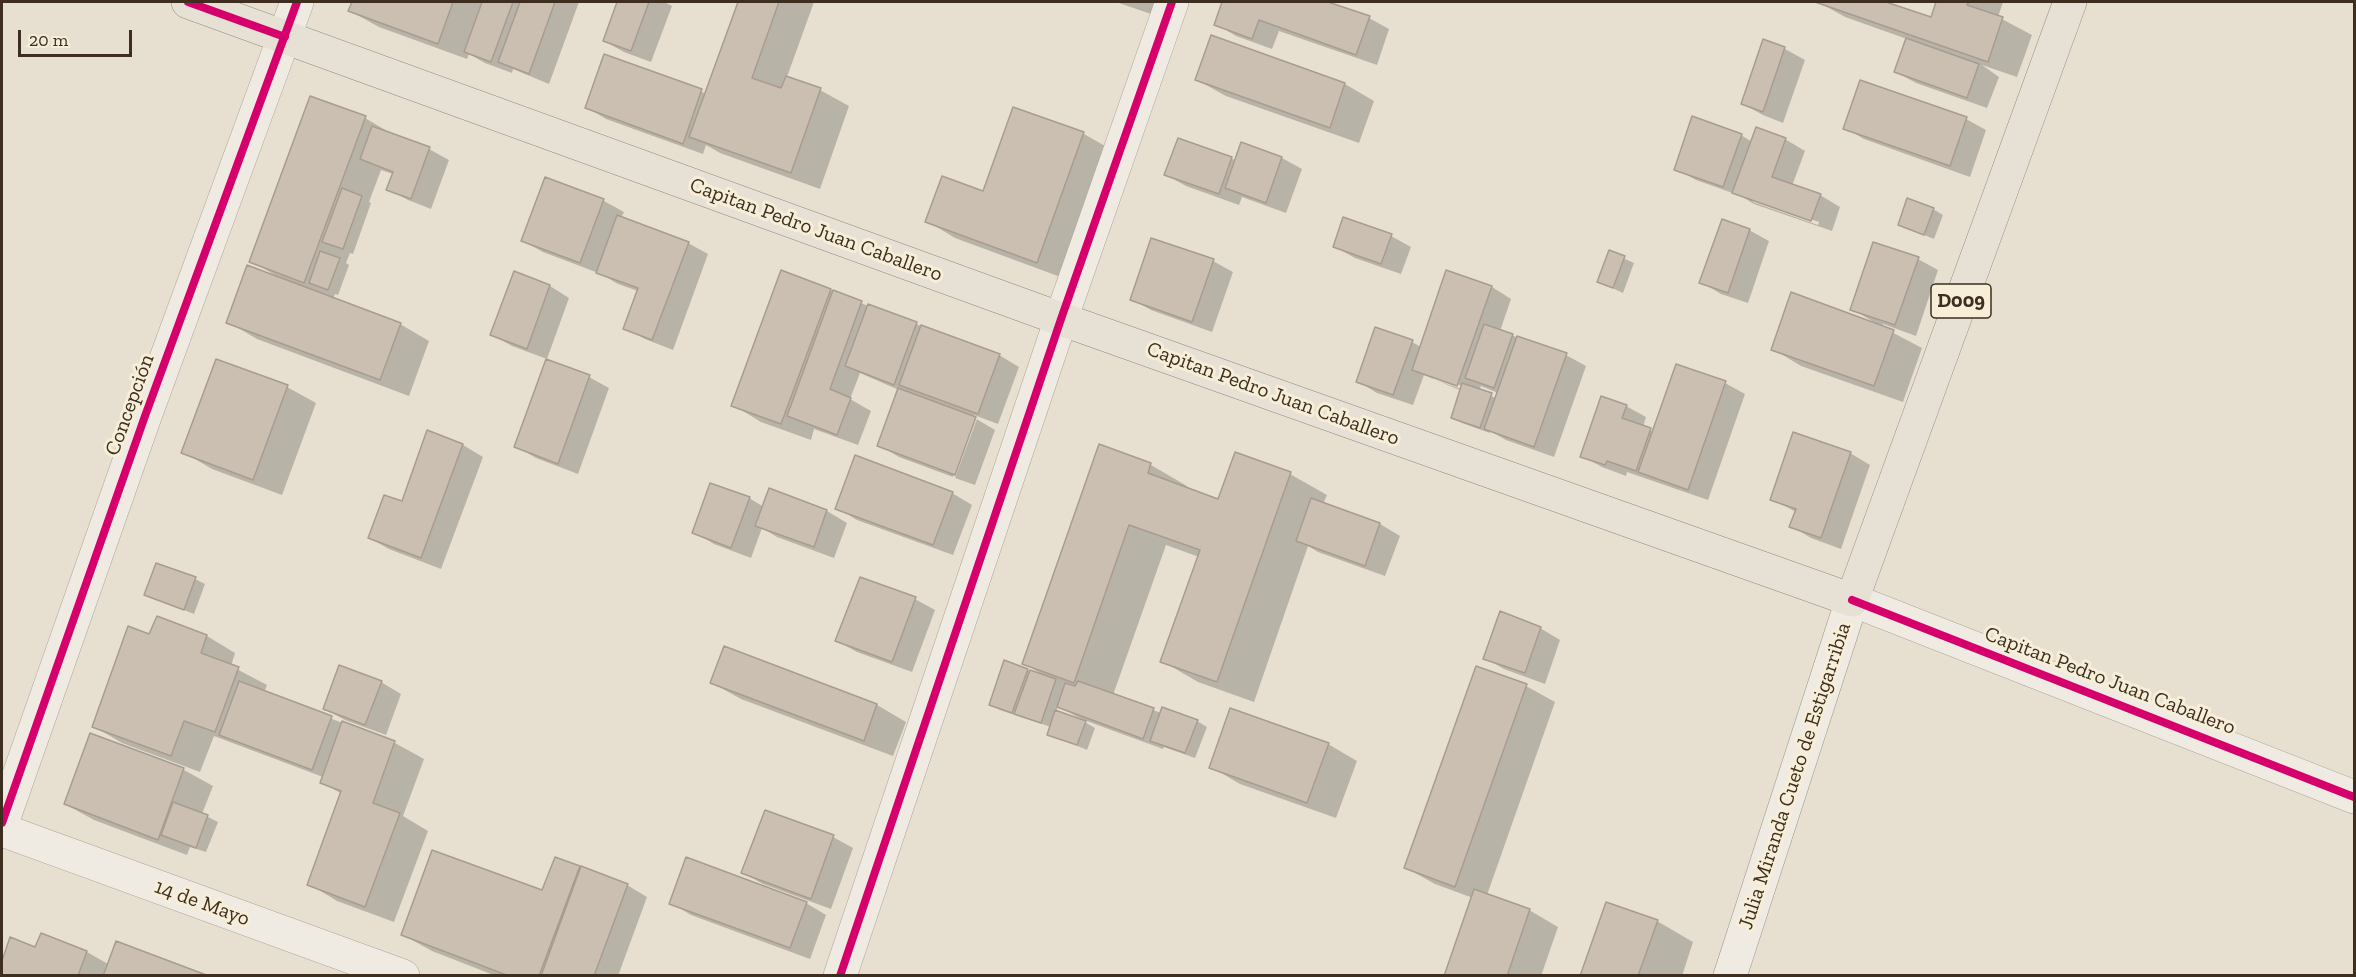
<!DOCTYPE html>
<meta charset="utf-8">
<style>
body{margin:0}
#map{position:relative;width:2356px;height:977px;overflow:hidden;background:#e7e0d1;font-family:"Zilla Slab",serif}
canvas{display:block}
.frame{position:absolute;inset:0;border:3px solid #3d2e20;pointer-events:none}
.scale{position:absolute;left:18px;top:30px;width:114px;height:27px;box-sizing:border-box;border:3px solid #3d2e20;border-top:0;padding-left:8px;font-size:18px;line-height:21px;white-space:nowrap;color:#3d2e20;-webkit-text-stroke:4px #f7eed8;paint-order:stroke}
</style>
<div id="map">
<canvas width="2356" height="977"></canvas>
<div class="frame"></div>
<div class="scale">20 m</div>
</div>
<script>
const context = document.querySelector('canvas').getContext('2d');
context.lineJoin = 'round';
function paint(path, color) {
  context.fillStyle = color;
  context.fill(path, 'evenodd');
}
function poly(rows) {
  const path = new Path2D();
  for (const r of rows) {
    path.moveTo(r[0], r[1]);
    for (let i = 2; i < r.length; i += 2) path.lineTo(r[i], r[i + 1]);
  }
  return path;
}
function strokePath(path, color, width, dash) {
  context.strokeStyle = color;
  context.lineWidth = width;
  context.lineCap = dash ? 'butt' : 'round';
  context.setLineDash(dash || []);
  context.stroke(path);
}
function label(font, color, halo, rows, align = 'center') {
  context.font = font + ' "Zilla Slab",serif';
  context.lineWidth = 6;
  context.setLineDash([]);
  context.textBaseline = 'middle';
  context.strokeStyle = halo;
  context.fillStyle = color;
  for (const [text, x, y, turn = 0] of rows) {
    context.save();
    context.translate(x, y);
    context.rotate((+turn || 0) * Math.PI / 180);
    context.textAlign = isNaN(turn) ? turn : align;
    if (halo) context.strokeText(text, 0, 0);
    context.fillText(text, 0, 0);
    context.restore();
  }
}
paint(poly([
 [353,2,579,2,549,84,513,69,512,73,485,63,469,54,467,59,379,27,350,11],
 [618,2,664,2,672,6,651,62,624,52,604,41],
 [740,2,814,2,787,77,820,90,849,106,820,189,720,153,706,145,703,154,606,119,586,107,605,56,707,94],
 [1116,2,1156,2,1151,14],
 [1223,2,1323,2,1369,18,1389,29,1377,65,1279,31,1272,49,1236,36,1216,24],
 [1818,2,1882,2,1932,19,1938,2,2003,2,1998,17,2032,35,2017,77,1982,65,1999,77,1987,108,1916,83,1896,72,1907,39,1845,17],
 [1212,37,1345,84,1374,101,1359,143,1226,96,1197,80],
 [1764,41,1785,49,1805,60,1783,123,1763,115,1743,104],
 [1014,109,1084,134,1112,150,1066,279,955,238,927,221,984,193],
 [365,118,394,135,429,149,449,160,431,209,408,200,388,189,393,174,381,170,369,202,371,203,353,254,350,253,346,263,349,265,338,295,335,294,333,299,400,324,429,341,409,396,257,339,228,322,275,275,251,261],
 [1966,119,1986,130,1970,177,1864,139,1845,128],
 [1741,135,1752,142,1785,139,1805,151,1792,186,1820,195,1840,207,1832,231,1754,204,1741,196,1696,180,1676,169],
 [1753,199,1819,222,1818,225,1753,202],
 [1242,144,1282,158,1302,169,1286,213,1242,197,1239,205,1186,186,1166,175,1231,158,1236,161],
 [545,179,604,201,624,212,621,218,688,243,708,254,673,350,645,339,625,328,638,291,618,284,601,274,543,252,523,241],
 [1933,209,1943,215,1934,239,1900,225],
 [1749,230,1769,241,1748,303,1721,294,1701,282],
 [1391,236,1411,247,1401,274,1355,258,1335,247],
 [1874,244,1918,259,1938,270,1916,336,1883,324,1882,327,1922,348,1903,402,1801,366,1773,349,1876,325,1877,324,1852,309],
 [1609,252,1634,263,1623,293,1599,282],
 [1213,261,1233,272,1212,332,1151,310,1131,299],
 [550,286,569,298,547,359,512,346,492,335],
 [1492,287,1511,299,1500,331,1566,355,1586,366,1554,457,1506,440,1490,431,1490,433,1462,423,1452,417,1462,391,1424,375,1413,405,1377,393,1357,381,1412,342,1421,347],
 [1433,376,1465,387,1464,390,1433,379],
 [1481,386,1498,393,1496,398,1479,391],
 [831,290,868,306,999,355,1019,367,998,424,974,415,973,417,995,430,975,485,955,478,977,419,974,419,953,477,899,457,879,445,899,390,860,373,850,399,871,411,858,445,814,429,811,440,761,422,733,405],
 [547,361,589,377,609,388,578,474,536,458,516,446],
 [1725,383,1745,394,1708,500,1627,472,1626,476,1602,467,1582,456,1626,406,1646,417,1643,427,1654,432],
 [287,387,316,403,282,495,212,469,183,452],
 [463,445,483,457,441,569,389,549,369,538],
 [1100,446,1151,465,1187,486,1186,489,1219,501,1236,454,1290,474,1327,495,1323,504,1380,524,1400,536,1385,576,1318,552,1308,546,1254,702,1198,682,1162,661,1199,557,1166,545,1113,695,1161,713,1197,721,1207,727,1195,758,1164,747,1163,749,1084,720,1083,721,1095,728,1087,750,1049,734,1051,727,1000,710,991,704,1027,670,1041,674,1024,663],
 [1058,706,1081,719,1081,721,1056,712],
 [1850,453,1870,465,1841,549,1811,538,1791,526,1796,512,1772,499],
 [952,493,972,505,953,555,857,520,837,508],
 [749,498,764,507,827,511,847,523,834,558,777,537,762,528,751,558,714,544,694,532],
 [195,579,205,584,194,614,146,595],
 [915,599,935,610,912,672,857,652,837,641],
 [1540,628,1560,640,1545,684,1504,669,1485,658],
 [150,636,207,636,235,653,231,666,267,685,264,693,395,743,424,759,403,816,428,831,394,922,337,901,309,884,342,794,321,782,323,777,214,736,200,772,122,743,93,726],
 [725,648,877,705,906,722,893,756,741,699,712,683],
 [381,682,401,694,386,735,345,720,325,709],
 [1526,686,1555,702,1487,895,1529,910,1558,927,1541,976,1446,976,1473,898,1435,884,1406,868],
 [91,735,184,770,213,786,202,814,218,822,206,852,190,847,187,855,94,820,65,804],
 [1328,744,1357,761,1336,818,1240,784,1211,767],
 [766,812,833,837,853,848,831,909,763,884,743,873],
 [579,868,627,885,647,897,618,976,496,976,432,951,403,935,543,892],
 [671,903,806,903,826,915,810,959,691,915],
 [1657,921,1693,942,1682,976,1582,976],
 [41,935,87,952,108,964,205,976,2,976,2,965,11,939,36,949]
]), '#0003');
const building = poly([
 [352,2,453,2,438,44,348,11,352,2],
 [482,2,513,2,491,62,464,52,482,2],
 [520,2,555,2,529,74,498,62,520,2],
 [617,2,649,2,631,51,603,41,617,2],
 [738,2,779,2,752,78,781,88,786,76,821,88,791,173,689,137,738,2],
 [1222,2,1328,2,1370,16,1356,55,1259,20,1252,39,1214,25,1222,2],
 [1815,2,1886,2,1931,17,1936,2,1969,2,1967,5,2003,17,1988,62,1815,2],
 [1211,35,1345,83,1330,128,1195,80,1211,35],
 [1906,38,1979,64,1967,98,1894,72,1906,38],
 [1763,39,1785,47,1763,112,1741,104,1763,39],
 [604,54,702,89,683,144,585,108,604,54],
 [1860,80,1967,117,1950,166,1843,129,1860,80],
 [310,96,366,116,304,283,249,262,310,96],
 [1013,107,1084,132,1037,263,925,222,942,176,983,191,1013,107],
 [1692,116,1742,134,1723,187,1674,170,1692,116],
 [372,126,430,147,411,199,386,190,393,172,360,159,372,126],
 [1756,127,1786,138,1772,177,1821,194,1811,221,1732,193,1756,127],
 [1178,138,1232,157,1219,194,1164,175,1178,138],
 [1241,142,1282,157,1266,203,1225,188,1241,142],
 [545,177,604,199,580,263,521,241,545,177],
 [342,188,362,196,343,249,322,242,342,188],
 [1907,198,1934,208,1924,235,1898,225,1907,198],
 [617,215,689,242,652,340,623,329,638,288,596,273,617,215],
 [1343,217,1392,234,1381,264,1333,247,1343,217],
 [1722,219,1750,229,1728,293,1699,283,1722,219],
 [1151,238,1214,259,1192,322,1130,300,1151,238],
 [1873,242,1919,257,1895,325,1850,310,1873,242],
 [1609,250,1625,256,1613,288,1597,282,1609,250],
 [320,251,340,258,328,290,309,283,320,251],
 [247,265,401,323,380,380,226,323,247,265],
 [781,270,831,289,781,424,731,406,781,270],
 [1446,270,1492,286,1457,386,1412,370,1446,270],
 [514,271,550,285,527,349,490,335,514,271],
 [833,290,862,301,830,389,851,398,837,435,787,416,833,290],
 [1791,292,1894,330,1874,386,1771,350,1791,292],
 [868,304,917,322,894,385,845,366,868,304],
 [1484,324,1513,334,1494,388,1465,378,1484,324],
 [921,325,1000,354,978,414,899,385,921,325],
 [1375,327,1413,340,1393,395,1356,382,1375,327],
 [1517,336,1567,353,1534,447,1484,429,1517,336],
 [216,359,288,385,253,480,181,453,216,359],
 [546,359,590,375,558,464,514,447,546,359],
 [1676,364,1726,381,1688,490,1638,472,1676,364],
 [1462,383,1492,393,1480,428,1451,418,1462,383],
 [898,388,976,417,955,475,877,446,898,388],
 [1601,396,1627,405,1622,418,1651,428,1636,471,1607,461,1605,465,1580,457,1601,396],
 [427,430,463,444,421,558,368,538,384,495,402,501,427,430],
 [1793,432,1851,452,1821,538,1789,527,1796,509,1770,500,1793,432],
 [1099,444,1151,463,1148,473,1218,499,1235,452,1291,472,1217,682,1160,662,1200,550,1129,525,1074,683,1022,664,1099,444],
 [855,455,953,492,933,545,835,509,855,455],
 [710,483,750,497,731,548,692,533,710,483],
 [769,488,827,510,814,547,755,526,769,488],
 [1311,498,1380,523,1365,566,1296,541,1311,498],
 [156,563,196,577,184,610,144,595,156,563],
 [860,577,916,597,892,662,835,641,860,577],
 [1500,611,1541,627,1525,673,1483,659,1500,611],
 [157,616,207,635,201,653,239,667,215,732,184,721,171,756,92,727,128,626,149,634,157,616],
 [724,646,877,704,864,741,710,683,724,646],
 [1004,660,1028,669,1012,713,989,705,1004,660],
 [339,665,382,681,365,725,323,709,339,665],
 [1476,666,1527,684,1455,887,1404,868,1476,666],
 [1030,670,1056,679,1041,723,1014,714,1030,670],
 [239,681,332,716,312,770,219,735,239,681],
 [1078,681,1154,708,1143,739,1057,707,1065,683,1075,686,1078,681],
 [1162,707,1198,720,1185,753,1150,741,1162,707],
 [1230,708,1329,743,1307,803,1209,768,1230,708],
 [1055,710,1086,721,1077,745,1047,735,1055,710],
 [342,721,395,741,373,803,400,813,365,907,307,885,341,791,320,783,342,721],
 [90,733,184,768,158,840,64,804,90,733],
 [173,802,208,815,196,848,161,835,173,802],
 [765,810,834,835,811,899,741,873,765,810],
 [432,850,542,890,555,857,580,866,539,976,509,976,401,935,432,850],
 [686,857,807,902,790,948,669,904,686,857],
 [581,866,628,884,594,976,541,976,581,866],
 [1474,889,1530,909,1507,976,1444,976,1474,889],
 [1606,902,1658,920,1638,976,1580,976,1606,902],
 [41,933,87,951,78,976,2,976,2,961,10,937,35,947,41,933],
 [116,941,209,976,103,976,116,941]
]);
paint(building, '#cbbfb2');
strokePath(building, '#a89c90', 1.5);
const street = poly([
 [1852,600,2354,797],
 [2,823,145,416,297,2],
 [2,830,403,976],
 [840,976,1061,319,1172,2]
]);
const secondary = poly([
 [1730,976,1852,600]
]);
const primary = poly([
 [188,2,1061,319,1852,600,2070,2]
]);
strokePath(street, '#ada599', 34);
strokePath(secondary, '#9c958a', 34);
strokePath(primary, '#928b80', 34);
strokePath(street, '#efebe3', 33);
strokePath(secondary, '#efebe3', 33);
strokePath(primary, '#e6e1d4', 33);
strokePath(poly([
 [188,2,285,37],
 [1852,600,2354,797],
 [2,823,145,416,297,2],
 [840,976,1061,319,1172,2]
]), '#d6006c', 8);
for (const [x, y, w] of [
 [1961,301,60]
]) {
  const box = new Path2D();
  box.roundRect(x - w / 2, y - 17, w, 34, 4.5);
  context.fillStyle = '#f7eed8';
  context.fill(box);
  strokePath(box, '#3d2e20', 1.5);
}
label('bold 20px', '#3d2e20', null, [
 ["D009",1961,301]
]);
label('21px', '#3d2e20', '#f7eed8', [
 ["Capitan Pedro Juan Caballero",816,230,20],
 ["Capitan Pedro Juan Caballero",1273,394,20],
 ["Concepción",130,405,-70],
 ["Capitan Pedro Juan Caballero",2110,681,21],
 ["Julia Miranda Cueto de Estigarribia",1795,776,-72],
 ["14 de Mayo",202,903,20]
]);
</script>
